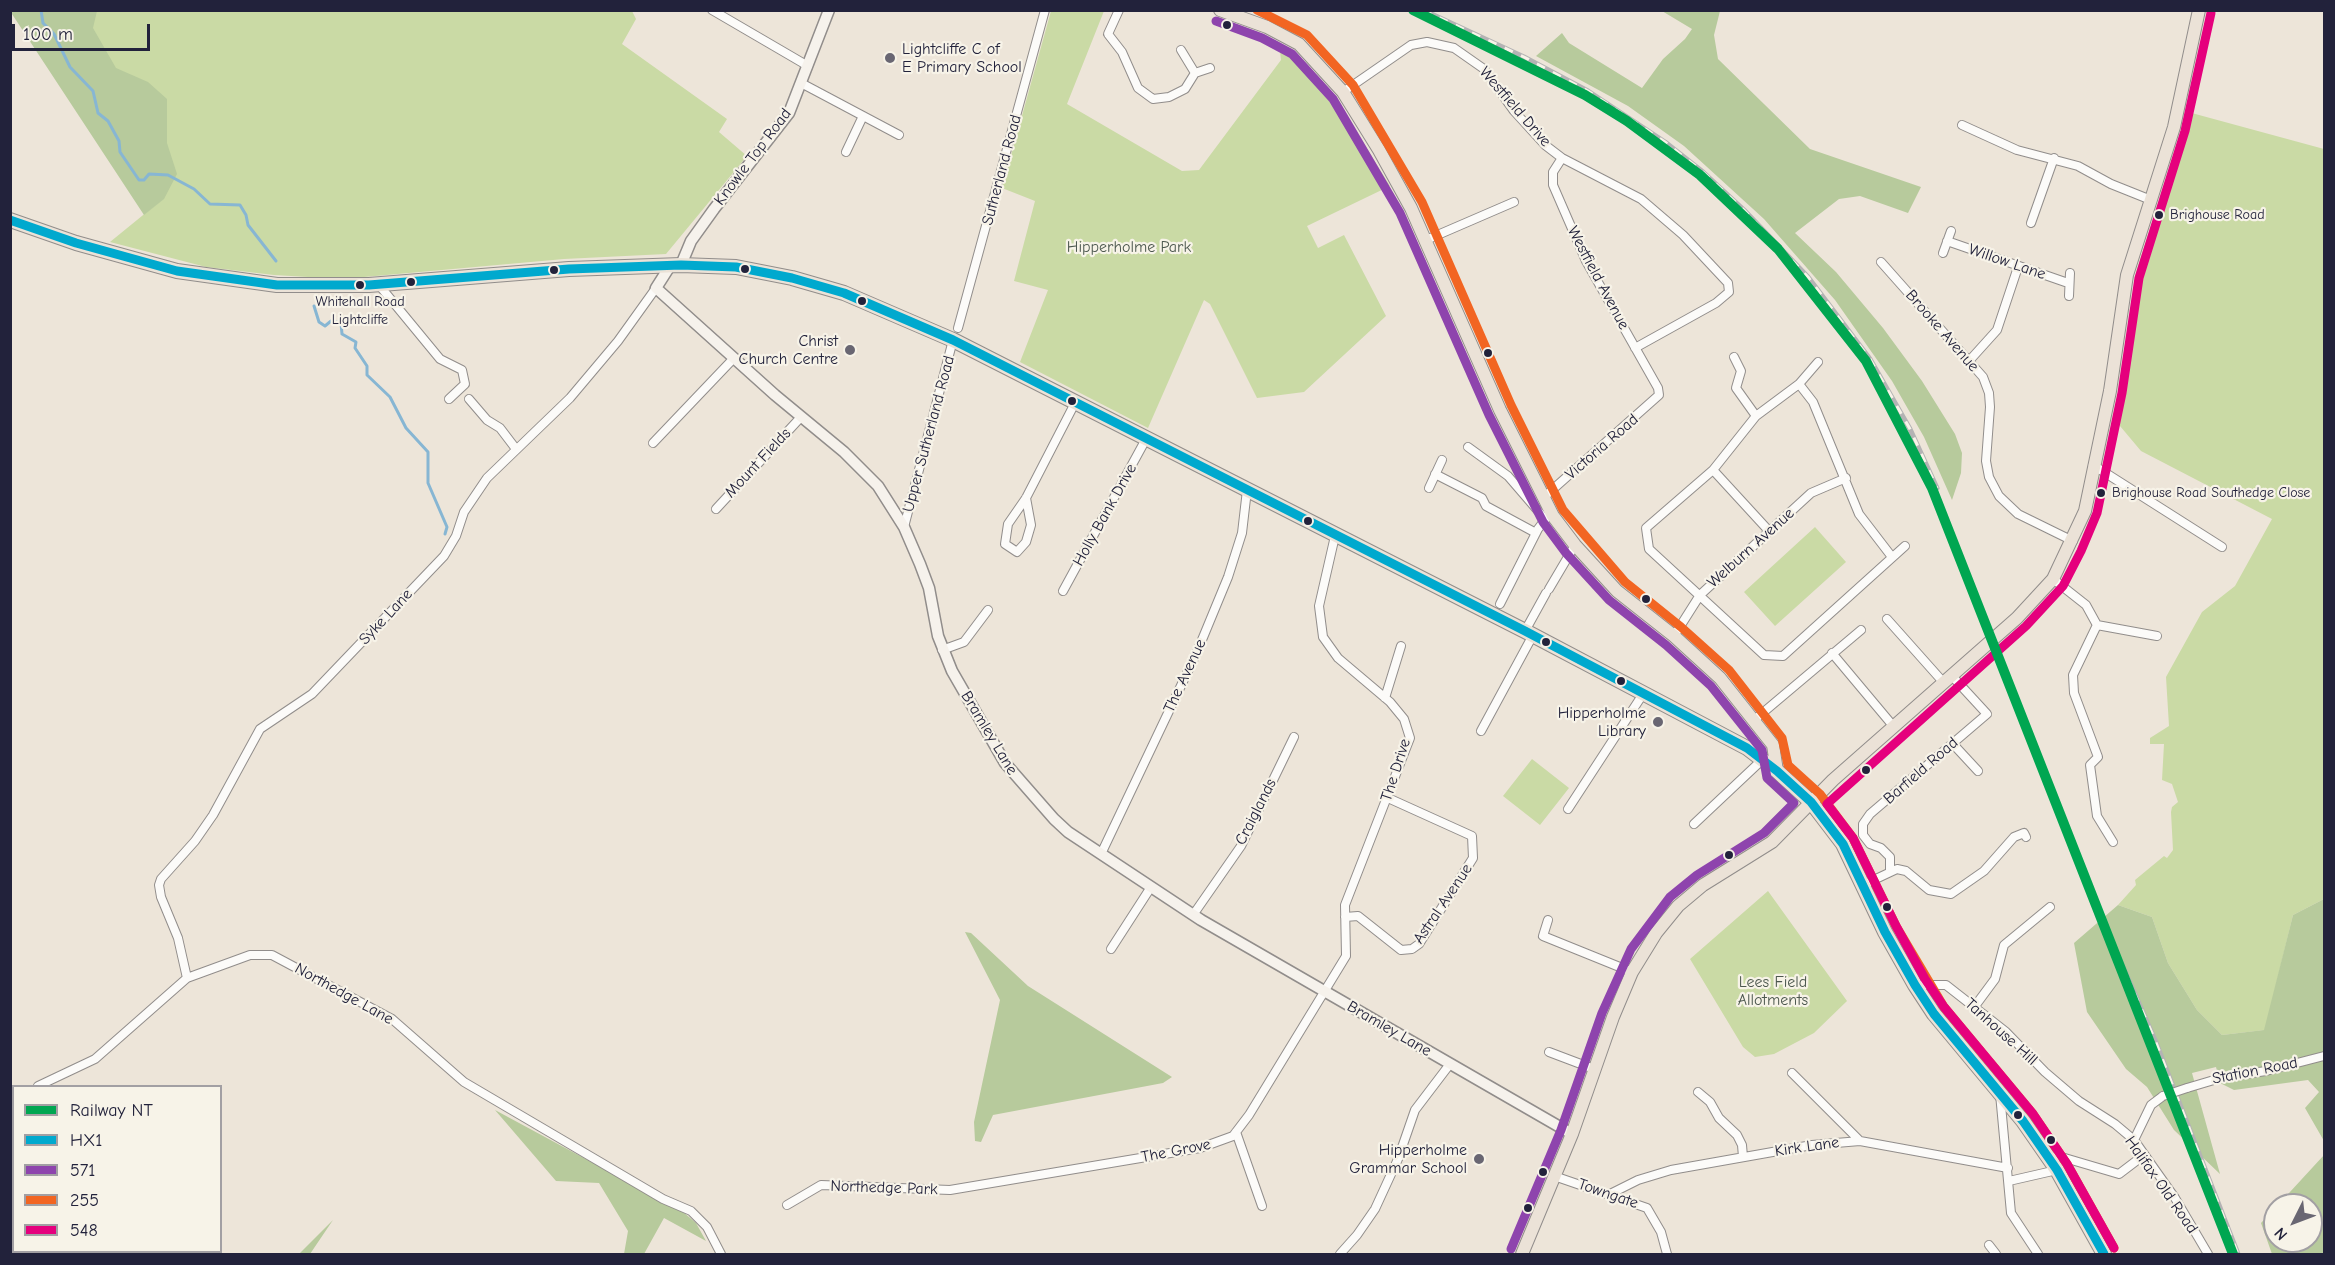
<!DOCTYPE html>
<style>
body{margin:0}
#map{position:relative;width:2335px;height:1265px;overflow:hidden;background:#ede5d9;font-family:"Comic Neue",sans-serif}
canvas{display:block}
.frame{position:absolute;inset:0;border:12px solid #22223b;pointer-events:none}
.legend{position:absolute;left:12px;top:1085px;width:210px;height:168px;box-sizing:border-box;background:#f7f3e8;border:2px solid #a29fa3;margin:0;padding:8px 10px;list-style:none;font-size:18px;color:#22223b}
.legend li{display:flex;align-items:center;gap:12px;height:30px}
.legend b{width:30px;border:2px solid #a29fa3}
.north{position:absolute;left:2263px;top:1193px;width:60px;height:60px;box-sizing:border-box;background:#f7f3e8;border:2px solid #a29fa3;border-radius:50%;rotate:228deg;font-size:16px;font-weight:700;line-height:24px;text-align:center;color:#22223b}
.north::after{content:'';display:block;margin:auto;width:21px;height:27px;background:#696672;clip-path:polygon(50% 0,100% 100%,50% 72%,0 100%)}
.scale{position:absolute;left:12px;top:24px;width:138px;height:27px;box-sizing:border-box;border:3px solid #22223b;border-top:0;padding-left:8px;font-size:18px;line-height:21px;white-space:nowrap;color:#22223b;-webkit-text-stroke:4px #f7f3e8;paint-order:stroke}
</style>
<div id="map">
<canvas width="2335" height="1265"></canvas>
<div class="frame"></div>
<ul class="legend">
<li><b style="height:8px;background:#00a651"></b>Railway NT</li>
<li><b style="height:8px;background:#00a9ce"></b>HX1</li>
<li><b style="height:8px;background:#8e44ad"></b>571</li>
<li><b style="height:8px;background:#f26522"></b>255</li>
<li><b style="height:8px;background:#e5007d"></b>548</li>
</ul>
<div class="north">N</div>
<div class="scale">100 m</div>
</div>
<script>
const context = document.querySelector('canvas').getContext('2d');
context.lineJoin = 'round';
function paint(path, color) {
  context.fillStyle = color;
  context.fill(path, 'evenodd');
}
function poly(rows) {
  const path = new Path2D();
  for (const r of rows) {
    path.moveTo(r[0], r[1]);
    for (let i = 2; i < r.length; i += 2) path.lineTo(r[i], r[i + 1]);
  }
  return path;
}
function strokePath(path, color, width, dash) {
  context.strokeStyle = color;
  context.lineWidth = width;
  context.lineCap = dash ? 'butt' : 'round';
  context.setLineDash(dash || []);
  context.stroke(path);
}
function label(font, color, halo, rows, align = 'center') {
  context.font = font + ' "Comic Neue",sans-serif';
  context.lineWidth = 4.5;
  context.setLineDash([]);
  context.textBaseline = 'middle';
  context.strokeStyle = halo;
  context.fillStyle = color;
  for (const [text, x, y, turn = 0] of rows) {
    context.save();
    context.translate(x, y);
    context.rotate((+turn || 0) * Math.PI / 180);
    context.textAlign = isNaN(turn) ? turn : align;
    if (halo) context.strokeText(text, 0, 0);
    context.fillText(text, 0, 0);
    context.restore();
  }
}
paint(poly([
 [52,11,632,11,636,19,622,44,727,119,719,132,747,156,666,254,564,259,342,279,274,275,206,267,110,242,164,198],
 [1051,11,1104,11,1067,104,1182,171,1199,170,1281,60,1279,43,1302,59,1324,83,1347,116,1390,186,1307,226,1318,248,1344,235,1386,316,1304,392,1257,398,1210,304,1204,300,1148,428,1020,362,1048,290,1014,281,1035,201,1002,188],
 [2188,112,2324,149,2324,899,2293,915,2265,1030,2222,1035,2197,1010,2168,963,2152,917,2118,905,2136,885,2135,880,2164,856,2167,858,2173,850,2171,812,2172,807,2178,802,2172,784,2162,780,2164,744,2150,744,2150,738,2169,726,2166,677,2202,612,2235,586,2272,519,2141,451,2120,426,2116,411,2136,272],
 [1815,527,1846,562,1775,626,1744,592],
 [1532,759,1569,788,1540,825,1503,796],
 [1768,891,1847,1001,1814,1033,1774,1054,1755,1057,1743,1047,1690,959]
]), '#cadaa5');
paint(poly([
 [10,11,97,11,93,28,116,68,148,82,167,99,167,143,177,174,164,199,144,215],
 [1662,11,1720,11,1714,35,1718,59,1810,149,1921,187,1908,213,1860,196,1839,199,1795,233,1836,272,1883,328,1922,381,1955,434,1962,453,1961,473,1952,500,1924,437,1892,381,1835,300,1764,219,1684,146,1628,106,1536,56,1562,33,1569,43,1642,88,1663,59,1685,39,1692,29],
 [2324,899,2324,1141,2305,1108,2319,1092,2308,1080,2234,1090,2220,1083,2216,1067,2192,1073,2220,1174,2174,1130,2147,1087,2126,1069,2087,1012,2074,943,2118,905,2152,917,2168,963,2197,1010,2222,1035,2264,1030,2293,915],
 [965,932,971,933,1028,986,1172,1077,1163,1083,993,1115,981,1142,975,1141,974,1122,1000,1000],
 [495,1110,682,1211,696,1223,706,1241,664,1218,644,1254,624,1254,628,1231,599,1183,556,1181],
 [2324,1155,2324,1254,2272,1254,2261,1223,2275,1208,2275,1241,2311,1241,2311,1205,2278,1205],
 [333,1220,310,1254,299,1254]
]), '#b7ca9c');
strokePath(poly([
 [41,10,43,23,54,34,70,67,93,91,98,113,108,121,119,141,120,152,139,180,144,180,149,174,168,175,194,189,210,204,240,205,246,215,248,225,276,261],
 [314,306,319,322,325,326,331,321,341,323,342,334,356,342,355,348,367,366,367,375,390,397,406,428,428,452,428,483,447,527,445,534]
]), '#87b6d3', 3);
const street = poly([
 [712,10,808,66],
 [1119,10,1108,34,1122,52,1138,88,1153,99,1169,97,1185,89,1195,73,1210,68],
 [1181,50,1195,73],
 [801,83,899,135],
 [1343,92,1411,45,1427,42,1454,48,1484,69,1514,111,1545,145,1562,158,1641,199,1683,235,1728,283,1729,292,1716,303,1635,348],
 [1962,125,2017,150,2078,166,2111,184,2151,200],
 [846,152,863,116],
 [2031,223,2054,158],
 [1426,240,1514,202],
 [1947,241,2068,283],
 [1943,253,1951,231],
 [1881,262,1983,377,1989,393,1990,407,1986,461,1989,477,1999,496,2018,514,2073,541],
 [379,285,440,359,462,370,465,384,449,399],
 [2069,296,2070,273],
 [958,328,1045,10],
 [1734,357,1741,371,1736,388,1756,416],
 [1969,361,1997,330,2018,267],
 [1818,362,1799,384,1756,416,1713,470,1646,528,1649,549,1764,655,1783,656,1905,546],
 [1799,384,1813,402,1859,514,1892,557],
 [469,399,487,420,500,428,516,449],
 [653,443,734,358],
 [1468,447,1508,476,1545,519],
 [2093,465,2222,547],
 [1713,470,1769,531],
 [1435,474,1482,498,1486,506,1536,533],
 [1429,488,1442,460],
 [1026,498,1031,525,1026,542,1017,552,1005,544,1008,524,1026,498,1075,403],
 [1543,498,1659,395,1658,388,1586,261,1553,185,1553,172,1562,158],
 [716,509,801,417],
 [904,527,953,340],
 [2053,579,2086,605,2097,625,2073,675,2074,693,2098,757,2090,765,2097,816,2113,842],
 [1549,589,1575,545],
 [1063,591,1146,439],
 [1500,604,1538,529,1551,512],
 [1887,619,1944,683],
 [2097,625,2157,636],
 [1525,631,1546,593],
 [1674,636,1700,595,1811,493,1846,478],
 [942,650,964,642,988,610],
 [1832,653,1894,727],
 [1385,698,1401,646],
 [1753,721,1861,630],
 [1481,731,1533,635],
 [1953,744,1978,771],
 [1568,809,1643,694],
 [1694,824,1762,760],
 [1101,854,1197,652,1228,577,1242,533,1247,490],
 [1890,872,1890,857,1881,848,1870,844,1863,835,1863,824,1870,814,1987,714,1952,676],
 [1863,885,1897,869,1906,871,1929,890,1951,894,1984,871,2014,837,2024,833,2026,837],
 [1193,915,1241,846,1294,737],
 [1345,917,1358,916,1401,950,1412,949,1419,944,1473,858,1472,836,1388,798],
 [1548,920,1543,936,1632,972],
 [1111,949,1151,887],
 [187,978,178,938,161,897,159,885,161,879,195,841,213,815,260,729,312,694,444,556,456,536,464,512,487,478,570,398,618,341,656,288],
 [1915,985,1946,985,2006,1032,2045,1072,2079,1101,2115,1124,2134,1140,2175,1198,2208,1254],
 [1975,1006,1995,979,2004,945,2050,907],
 [1549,1052,1594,1069],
 [1792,1073,1860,1141],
 [38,1086,95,1059,187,978,250,955,272,955,392,1019,464,1082,663,1199,691,1211,707,1227,721,1254],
 [2187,1088,2224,1077,2266,1071,2324,1056],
 [1698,1092,1710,1102,1719,1118,1737,1135,1742,1145,1743,1157],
 [2000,1094,2011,1213,2038,1254],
 [10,1100,14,1098],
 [1236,1132,1262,1206],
 [2134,1140,2151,1105,2163,1096],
 [2048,1158,2058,1156,2119,1174,2144,1155],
 [1554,1176,1647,1208,1661,1232,1667,1254],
 [2009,1181,2057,1170],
 [1610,1194,1638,1180,1671,1170,1812,1145,1860,1141,2008,1168],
 [787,1205,821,1185,950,1190,1200,1148,1233,1136,1249,1115,1346,956,1345,905,1410,738,1404,719,1390,702,1338,658,1323,637,1319,606,1335,536],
 [1989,1245,1996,1254],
 [1340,1254,1357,1235,1375,1209,1398,1159,1415,1110,1450,1064]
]);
const secondary = poly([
 [681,265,691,241,714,209,789,113,829,10],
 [670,266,656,288,775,395,844,452,878,486,904,527,920,564,929,588,938,636,952,671,1005,763,1054,819,1068,832,1201,920,1572,1134]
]);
const primary = poly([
 [1220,10,1267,27,1299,44,1343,92,1379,150,1411,208,1500,410,1553,516,1575,545,1617,591,1674,636,1720,678,1773,745,1777,771],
 [1522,1254,1572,1134,1613,1017,1632,972,1656,933,1678,906,1703,885,1772,842,1833,780,2017,618,2053,579,2085,511,2110,391,2127,275,2174,127,2199,10]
]);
const highway = poly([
 [10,220,76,243,177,271,277,285,369,285,569,269,681,265,736,267,792,278,844,293,953,340,1525,631,1747,748,1777,771,1811,802,1843,844,1885,932,1915,985,1934,1014,2023,1121,2057,1170,2104,1254]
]);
strokePath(street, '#918d8b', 10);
strokePath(secondary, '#918d8b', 13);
strokePath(primary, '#918d8b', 14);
strokePath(highway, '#918d8b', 16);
strokePath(street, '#fcfbf9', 8);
strokePath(secondary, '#f6f2ec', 10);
strokePath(primary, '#ebe2d7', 12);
strokePath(highway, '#ebe2d7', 14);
const rail = poly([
 [1423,10,1524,57,1588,91,1665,142,1703,172,1744,210,1808,277,1870,359,1910,429,1937,488],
 [2120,960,2155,1040,2238,1254]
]);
strokePath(rail, '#b4b3b4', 5);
strokePath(rail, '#f7f3e8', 3, [9]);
const streetBridge = poly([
 [2163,1096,2187,1088]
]);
strokePath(streetBridge, '#918d8b', 10, []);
strokePath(streetBridge, '#fcfbf9', 8);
strokePath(poly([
 [10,220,76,243,177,271,277,285,369,285,569,269,681,265,736,267,792,278,844,293,953,340,1525,631,1747,748,1777,771,1811,802,1843,844,1885,932,1915,985,1934,1014,2023,1121,2057,1170,2104,1254]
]), '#00a9ce', 9);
strokePath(poly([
 [1216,21,1262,38,1292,54,1333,99,1400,213,1489,415,1543,522,1566,553,1609,600,1666,645,1711,686,1762,750,1767,778,1794,803,1764,833,1697,875,1670,897,1631,949,1602,1013,1561,1130,1511,1249]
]), '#8e44ad', 9);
strokePath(poly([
 [1257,10,1307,35,1353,85,1422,202,1511,405,1563,510,1625,582,1681,627,1729,670,1782,738,1788,765,1820,794,1853,838,1896,926,1944,1007,2033,1114,2067,1164,2114,1248]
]), '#f26522', 9);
strokePath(poly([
 [2114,1248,2067,1164,2033,1114,1944,1007,1925,979,1896,926,1853,838,1827,804,2026,626,2063,586,2081,551,2097,513,2122,393,2139,278,2185,131,2211,13]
]), '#e5007d', 9);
strokePath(poly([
 [1413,10,1585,95,1627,121,1700,175,1778,249,1866,361,1932,488,2233,1254]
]), '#00a651', 10);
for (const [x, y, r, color] of [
 [1227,25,5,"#22223b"],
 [890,58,6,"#696672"],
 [2159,215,5,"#22223b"],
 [745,269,5,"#22223b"],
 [554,270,5,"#22223b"],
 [411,282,5,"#22223b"],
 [360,285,5,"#22223b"],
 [862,301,5,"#22223b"],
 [850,350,6,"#696672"],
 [1488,353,5,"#22223b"],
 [1072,401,5,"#22223b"],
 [2101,493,5,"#22223b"],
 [1308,521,5,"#22223b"],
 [1646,599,5,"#22223b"],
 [1546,642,5,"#22223b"],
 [1621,681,5,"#22223b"],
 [1658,722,6,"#696672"],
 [1866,770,5,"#22223b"],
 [1729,855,5,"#22223b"],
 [1887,907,5,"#22223b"],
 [2018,1115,5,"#22223b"],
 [2051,1140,5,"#22223b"],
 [1479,1159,6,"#696672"],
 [1543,1172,5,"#22223b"],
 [1528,1208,5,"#22223b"]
]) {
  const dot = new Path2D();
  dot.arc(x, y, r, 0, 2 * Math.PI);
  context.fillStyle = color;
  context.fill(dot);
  strokePath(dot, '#f7f3e8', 2);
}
label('14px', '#22223b', '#f7f3e8', [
 ["Brighouse Road",2170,215],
 ["Whitehall Road",360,302,"center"],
 ["Lightcliffe",360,320,"center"],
 ["Brighouse Road Southedge Close",2112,493]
], 'left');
label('16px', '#22223b', '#f7f3e8', [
 ["Lightcliffe C of",902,49,"left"],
 ["E Primary School",902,67,"left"],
 ["Christ",838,341],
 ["Church Centre",838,359],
 ["Hipperholme",1646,713],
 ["Library",1646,731],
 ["Hipperholme",1467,1150],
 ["Grammar School",1467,1168]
], 'right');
label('16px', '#22223b', '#f7f3e8', [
 ["Westfield Drive",1515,107,49],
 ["Knowle Top Road",753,157,-53],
 ["Sutherland Road",1002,170,-75],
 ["Willow Lane",2007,262,19],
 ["Westfield Avenue",1598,278,62],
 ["Brooke Avenue",1942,331,49],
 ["Upper Sutherland Road",929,434,-75],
 ["Victoria Road",1602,447,-41],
 ["Mount Fields",758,463,-47],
 ["Holly Bank Drive",1105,515,-61],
 ["Welburn Avenue",1751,548,-42],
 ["Syke Lane",386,617,-47],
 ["The Avenue",1185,676,-65],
 ["Bramley Lane",989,733,59],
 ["The Drive",1396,770,-72],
 ["Barfield Road",1921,771,-41],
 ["Craiglands",1256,812,-63],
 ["Astral Avenue",1443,904,-56],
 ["Northedge Lane",344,994,29],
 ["Bramley Lane",1389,1029,30],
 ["Tanhouse Hill",2001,1032,42],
 ["Station Road",2255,1071,-11],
 ["Kirk Lane",1807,1147,-8],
 ["The Grove",1176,1151,-11],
 ["Halifax Old Road",2161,1185,55],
 ["Northedge Park",884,1188,2],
 ["Towngate",1608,1194,19]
]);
label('16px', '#4c574e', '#f7f3e8', [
 ["Hipperholme Park",1129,247],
 ["Lees Field",1773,982],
 ["Allotments",1773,1000]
]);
</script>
